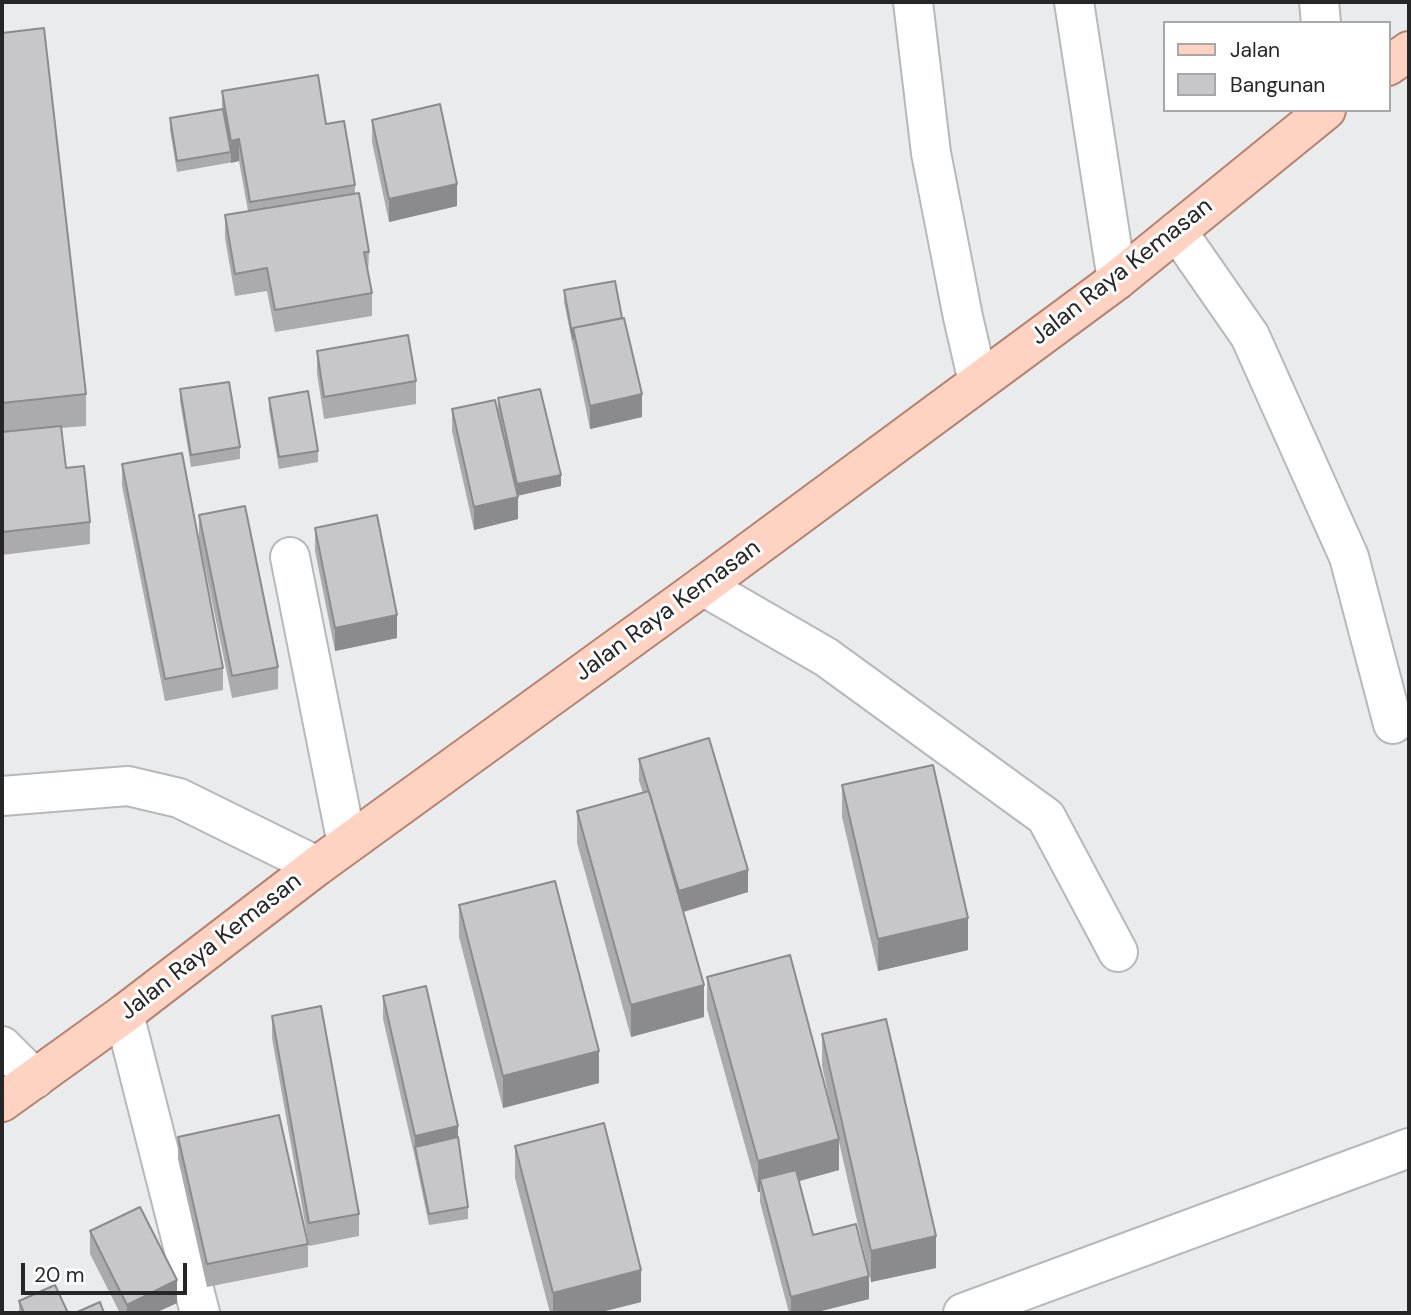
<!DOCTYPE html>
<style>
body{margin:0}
#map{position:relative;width:1411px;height:1315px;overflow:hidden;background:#e9ebed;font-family:"DM Sans",sans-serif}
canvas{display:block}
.frame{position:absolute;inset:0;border:4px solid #262627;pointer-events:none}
.legend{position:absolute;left:1163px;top:21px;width:228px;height:91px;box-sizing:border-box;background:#fff;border:2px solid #a8a8a9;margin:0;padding:9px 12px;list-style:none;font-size:21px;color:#262627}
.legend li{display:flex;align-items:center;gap:14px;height:35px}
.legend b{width:35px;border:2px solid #a8a8a9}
.scale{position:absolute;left:21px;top:1263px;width:166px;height:32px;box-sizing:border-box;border:4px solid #262627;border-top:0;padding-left:9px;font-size:21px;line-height:24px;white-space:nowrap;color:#262627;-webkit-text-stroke:5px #fff;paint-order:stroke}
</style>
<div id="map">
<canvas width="1411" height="1315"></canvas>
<div class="frame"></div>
<ul class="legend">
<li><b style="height:9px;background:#ffd2c1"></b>Jalan</li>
<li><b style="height:19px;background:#c7c7c9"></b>Bangunan</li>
</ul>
<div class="scale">20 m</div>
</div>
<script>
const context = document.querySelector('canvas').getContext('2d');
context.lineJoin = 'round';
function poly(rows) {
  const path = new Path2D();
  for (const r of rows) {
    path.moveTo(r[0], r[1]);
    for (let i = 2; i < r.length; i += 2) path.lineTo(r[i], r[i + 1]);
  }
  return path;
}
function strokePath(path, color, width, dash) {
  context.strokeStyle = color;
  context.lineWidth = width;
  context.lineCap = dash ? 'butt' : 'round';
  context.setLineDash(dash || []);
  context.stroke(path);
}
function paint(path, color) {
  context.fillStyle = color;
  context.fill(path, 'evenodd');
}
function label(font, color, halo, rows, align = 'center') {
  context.font = font + ' "DM Sans",sans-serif';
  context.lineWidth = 6;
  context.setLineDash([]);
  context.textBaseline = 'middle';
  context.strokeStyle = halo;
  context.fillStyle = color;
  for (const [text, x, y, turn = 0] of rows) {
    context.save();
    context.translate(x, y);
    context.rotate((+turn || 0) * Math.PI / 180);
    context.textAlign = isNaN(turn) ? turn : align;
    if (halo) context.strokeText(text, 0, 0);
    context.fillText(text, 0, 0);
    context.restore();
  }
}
const minor = poly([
 [913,2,931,153,963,317,978,382],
 [1074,2,1117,280],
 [1319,2,1321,23],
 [1177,231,1250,336,1349,557,1393,724],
 [290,557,347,844],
 [703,586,826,657,1046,817,1118,952],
 [2,796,128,786,179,798,317,866],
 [124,1014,200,1313],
 [2,1046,35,1079],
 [963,1313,1409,1148]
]);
const major = poly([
 [1388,66,1409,51],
 [2,1102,124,1014,317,866,703,586,1117,280,1326,110]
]);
strokePath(minor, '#b6b8b9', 42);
strokePath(major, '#b38270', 42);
strokePath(minor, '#fff', 38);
strokePath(major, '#ffd2c1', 38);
paint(poly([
 [2,33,86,394,86,426,61,428,66,468,90,522,90,544,2,555],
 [222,91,326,124,355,185,355,194,369,252,368,274,372,293,372,316,275,332,267,291,235,296,225,238,225,215,248,211,239,161,177,172,170,130,170,118,222,109],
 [372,120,457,206,389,222,372,142],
 [564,290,642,417,590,429,564,302],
 [317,351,416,381,416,404,324,419,317,373],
 [180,389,240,447,240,459,191,467,180,401],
 [269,398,318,451,318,462,279,469,269,409],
 [498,398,561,486,518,495,518,519,474,530,452,431,452,409,498,410],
 [122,464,223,668,223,690,165,701,122,486],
 [199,515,278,667,278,689,232,698,199,538],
 [315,528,397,638,335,651,315,551],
 [639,759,748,892,684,912,704,1017,631,1037,577,843,577,811,643,793,639,781],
 [842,785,968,950,878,971,842,817],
 [459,905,599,1083,503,1108,459,937],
 [707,977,834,1120,822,1066,822,1034,936,1268,871,1282,839,1142,839,1170,799,1181,813,1235,869,1299,813,1313,789,1313,760,1202,760,1192,758,1192,707,1009],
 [383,996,458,1137,468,1207,468,1219,429,1225,415,1158,383,1019],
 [272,1016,359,1214,359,1236,309,1246,272,1038],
 [178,1137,308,1244,308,1267,207,1287,178,1159],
 [515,1146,641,1302,597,1313,550,1313,515,1178],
 [90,1231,177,1303,155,1313,120,1313,90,1254],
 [19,1301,68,1313,19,1313]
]), '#ababad');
paint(poly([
 [239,139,239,161,231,163,231,141],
 [457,184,457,206,389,222,389,199],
 [642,394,642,417,590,429,590,406],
 [561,475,561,486,517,496,517,484],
 [518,497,518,519,474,530,474,507],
 [397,615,397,638,335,651,335,628],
 [748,870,748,892,679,913,679,891],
 [968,918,968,950,878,971,878,939],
 [704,985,704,1017,631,1037,631,1005],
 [599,1051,599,1083,503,1108,503,1076],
 [458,1126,458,1148,415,1147,415,1136],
 [839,1139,839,1170,763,1191,760,1179,760,1192,758,1192,758,1161],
 [936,1236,936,1268,871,1282,871,1251],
 [641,1270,641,1302,597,1313,553,1313,553,1293],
 [869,1276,869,1299,813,1313,791,1313,791,1297],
 [177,1280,177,1303,155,1313,127,1313,127,1305]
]), '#8b8b8d');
const building = poly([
 [44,28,86,394,2,403,2,33,44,28],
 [318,75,326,124,344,121,355,185,250,202,239,139,231,141,222,91,318,75],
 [440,104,457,184,389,199,372,120,440,104],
 [223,109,231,152,177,161,170,118,223,109],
 [359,193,369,252,364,252,372,293,275,310,267,268,235,274,225,215,359,193],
 [615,281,622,318,573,328,573,339,564,290,615,281],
 [624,318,642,394,590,406,573,328,624,318],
 [408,335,416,381,324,397,317,351,408,335],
 [229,382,240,447,191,455,180,389,229,382],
 [540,389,561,475,517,484,498,398,540,389],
 [308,391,318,451,279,457,269,398,308,391],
 [495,400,518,497,474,507,452,409,495,400],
 [61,426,66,468,84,466,90,522,2,532,2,432,61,426],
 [182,453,223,668,165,679,122,464,182,453],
 [245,506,278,667,232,676,199,515,245,506],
 [377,515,397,615,335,628,315,528,377,515],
 [709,738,748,870,679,891,639,759,709,738],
 [933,765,968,918,878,939,842,785,933,765],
 [649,791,704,985,631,1005,577,811,649,791],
 [555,881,599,1051,503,1076,459,905,555,881],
 [790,955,839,1139,758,1161,707,977,790,955],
 [426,986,458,1126,415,1136,383,996,426,986],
 [321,1006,359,1214,309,1223,272,1016,321,1006],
 [886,1019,936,1236,871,1251,822,1034,886,1019],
 [279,1115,308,1244,207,1264,178,1137,279,1115],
 [604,1123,641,1270,553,1293,515,1146,604,1123],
 [458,1137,468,1207,429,1214,415,1147,458,1137],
 [796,1170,813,1235,856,1224,869,1276,791,1297,760,1179,796,1170],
 [140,1207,177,1280,127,1305,90,1231,140,1207],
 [55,1285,68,1313,24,1313,19,1301,55,1285],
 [100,1302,104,1313,75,1313,100,1302]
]);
paint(building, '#c7c7c9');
strokePath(building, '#8b8b8d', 2);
label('24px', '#262627', '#fff', [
 ["Jalan Raya Kemasan",1122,272,-38],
 ["Jalan Raya Kemasan",668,611,-36],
 ["Jalan Raya Kemasan",211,947,-38]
]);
</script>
